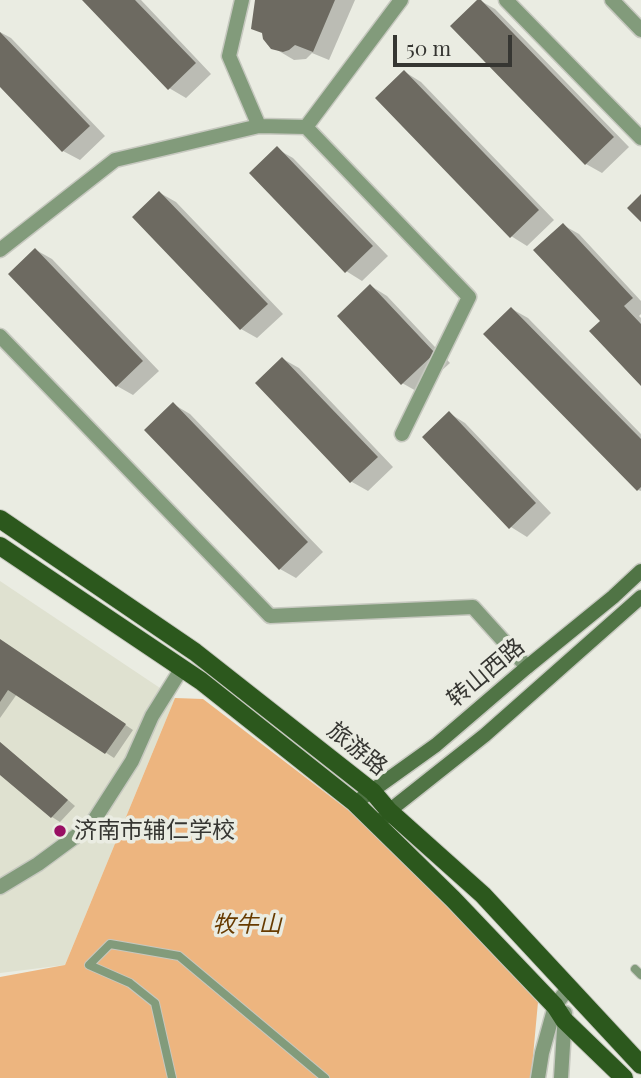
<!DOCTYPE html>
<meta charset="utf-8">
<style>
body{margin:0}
#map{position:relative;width:641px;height:1078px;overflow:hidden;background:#eaece2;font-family:"Playfair Display",serif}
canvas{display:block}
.scale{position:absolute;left:393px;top:35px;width:119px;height:32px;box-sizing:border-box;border:4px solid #363632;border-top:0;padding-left:9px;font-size:21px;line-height:24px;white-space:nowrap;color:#363632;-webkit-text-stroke:5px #eaece2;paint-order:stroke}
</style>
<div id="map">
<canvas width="641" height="1078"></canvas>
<div class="scale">50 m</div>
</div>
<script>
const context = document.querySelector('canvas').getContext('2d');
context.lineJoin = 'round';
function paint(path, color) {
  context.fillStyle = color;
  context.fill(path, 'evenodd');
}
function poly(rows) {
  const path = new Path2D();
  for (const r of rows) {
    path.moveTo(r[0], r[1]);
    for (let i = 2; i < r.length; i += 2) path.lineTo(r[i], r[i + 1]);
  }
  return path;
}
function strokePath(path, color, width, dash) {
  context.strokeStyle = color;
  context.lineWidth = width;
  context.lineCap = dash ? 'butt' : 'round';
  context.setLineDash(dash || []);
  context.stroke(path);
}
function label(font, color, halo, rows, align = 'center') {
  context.font = font + ' "Playfair Display","Noto Sans SC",serif';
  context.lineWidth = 7;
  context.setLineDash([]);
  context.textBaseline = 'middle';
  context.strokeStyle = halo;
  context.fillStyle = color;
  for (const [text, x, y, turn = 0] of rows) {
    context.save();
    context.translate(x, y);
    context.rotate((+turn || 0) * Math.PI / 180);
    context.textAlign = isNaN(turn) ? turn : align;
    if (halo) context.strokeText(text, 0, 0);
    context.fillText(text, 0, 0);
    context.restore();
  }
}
paint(poly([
 [0,581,175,698,65,965,0,973]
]), '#dfe1d0');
paint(poly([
 [175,698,203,699,365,823,450,905,538,1002,531,1078,0,1078,0,977,65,965]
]), '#edb57f');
paint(poly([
 [85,0,141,0,211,74,186,98,169,88],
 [256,0,355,0,329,60,312,53,306,59,294,60,267,44],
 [479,0,495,9,629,147,602,173,586,164],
 [0,32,11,38,105,136,80,160,63,151,0,85],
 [405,72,421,82,554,220,527,246,511,236],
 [277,149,293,158,388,256,362,281,346,271],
 [160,193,176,202,283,314,257,338,241,329],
 [563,225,579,234,641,301,641,314,639,316,641,318,641,383,602,321],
 [36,250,52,259,159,371,133,395,117,386,10,274],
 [371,286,387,296,450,363,418,392,402,383],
 [512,309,528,318,641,434,641,491,638,490],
 [283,359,299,368,393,467,368,491,352,482,257,383],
 [173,404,190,414,323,552,296,578,280,569],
 [449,413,465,423,551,513,527,537,511,527,424,437],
 [0,641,133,730,114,758,17,694,0,718],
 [0,742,75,806,60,822,52,817,0,772]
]), '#0003');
paint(poly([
 [82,0,135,0,196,63,168,90],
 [255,0,335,0,313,52,295,45,289,50,283,52,271,49,263,39,262,33,251,29],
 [477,0,481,0,614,137,585,165,450,26],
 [0,32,90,126,62,152,0,87],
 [404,70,539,210,510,238,375,98],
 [277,146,373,246,345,273,249,173],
 [159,191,268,304,240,330,132,217],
 [641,194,641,222,627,208],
 [563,223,633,298,624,306,641,324,641,386,589,331,600,321,533,250],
 [35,248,143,361,116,387,8,274],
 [370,284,435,353,401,385,337,316],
 [511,307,641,439,641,487,637,491,483,334],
 [282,357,378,457,350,483,255,383],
 [173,402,308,542,279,570,144,430],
 [449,411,536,503,509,529,422,437],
 [0,639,126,724,105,754,8,690,0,702],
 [0,742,68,800,51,818,0,775]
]), '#6d6a61');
const service = poly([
 [635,969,641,975],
 [172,1078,155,1003,130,983,89,965,110,944,179,956,325,1078]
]);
const minor = poly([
 [506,0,641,138],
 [612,0,641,30],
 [259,126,306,127,469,297,402,434],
 [306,127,401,0],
 [0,250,115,160,259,126,229,56,242,0],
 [0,336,270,616,473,607,527,667],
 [0,887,38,864,91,825,132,761,152,716,182,668]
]);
const tertiary = poly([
 [538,1078,542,1053,555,1006,569,987],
 [561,1078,565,1013]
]);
const secondary = poly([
 [355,803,436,745,527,667,613,597,641,571],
 [378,825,389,811,485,735,641,597]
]);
const primary = poly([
 [0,519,195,652,373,792,389,811,483,895,641,1065],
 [0,546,201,681,355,803,453,899,555,1006,564,1020,624,1078]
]);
strokePath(service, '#c6c8bf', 10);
strokePath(minor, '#c6c8bf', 17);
strokePath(tertiary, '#c6c8bf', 17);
strokePath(secondary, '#c6c8bf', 17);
strokePath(primary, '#c6c8bf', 20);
strokePath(service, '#829b7b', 8);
strokePath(minor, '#829b7b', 14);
strokePath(tertiary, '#829b7b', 14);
strokePath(secondary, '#507445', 14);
strokePath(primary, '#2c581d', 18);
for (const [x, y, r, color] of [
 [60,831,7,"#990f63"]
]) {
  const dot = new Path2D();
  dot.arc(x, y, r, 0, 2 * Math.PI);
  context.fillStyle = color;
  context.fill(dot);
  strokePath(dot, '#eaece2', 2.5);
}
label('23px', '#363632', '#eaece2', [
 ["转山西路",486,673,-40],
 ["旅游路",357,749,39]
]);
label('23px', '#363632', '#eaece2', [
 ["济南市辅仁学校",74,831]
], 'left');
label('italic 23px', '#673b00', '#eaece2', [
 ["牧牛山",247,925]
]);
</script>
